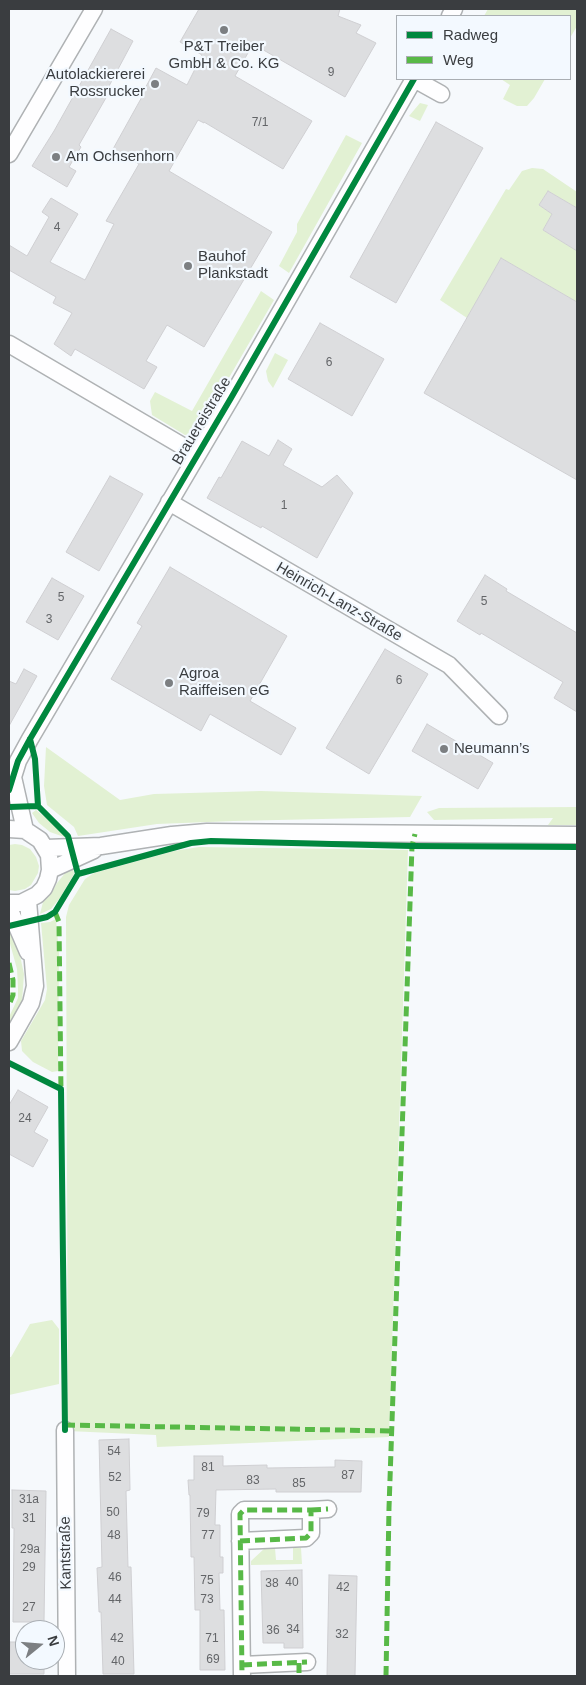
<!DOCTYPE html>
<meta charset="utf-8">
<style>
body{margin:0}
#map{position:relative;width:586px;height:1685px;overflow:hidden;background:#f6f9fc;font-family:Helvetica,sans-serif}
canvas{display:block}
.frame{position:absolute;inset:0;border:10px solid #3a3d40;pointer-events:none}
.legend{position:absolute;left:396px;top:15px;width:175px;height:65px;box-sizing:border-box;background:#f3f9ff;border:1px solid #a9aeb3;margin:0;padding:6px 9px;list-style:none;font-size:15px;color:#3a3d40}
.legend li{display:flex;align-items:center;gap:10px;height:25px}
.legend b{width:25px;border:1px solid #a9aeb3}
.north{position:absolute;left:15px;top:1620px;width:50px;height:50px;box-sizing:border-box;background:#f3f9ff;border:1px solid #a9aeb3;border-radius:50%;rotate:73deg;font-size:14px;font-weight:700;line-height:20px;text-align:center;color:#3a3d40}
.north::after{content:'';display:block;margin:auto;width:18px;height:22px;background:#7c7f82;clip-path:polygon(50% 0,100% 100%,50% 72%,0 100%)}
</style>
<div id="map">
<canvas width="586" height="1685"></canvas>
<div class="frame"></div>
<ul class="legend">
<li><b style="height:6px;background:#00873e"></b>Radweg</li>
<li><b style="height:6px;background:#58b947"></b>Weg</li>
</ul>
<div class="north">N</div>
</div>
<script>
const context = document.querySelector('canvas').getContext('2d');
context.lineJoin = 'round';
function paint(path, color) {
  context.fillStyle = color;
  context.fill(path, 'evenodd');
}
function poly(rows) {
  const path = new Path2D();
  for (const r of rows) {
    path.moveTo(r[0], r[1]);
    for (let i = 2; i < r.length; i += 2) path.lineTo(r[i], r[i + 1]);
  }
  return path;
}
function strokePath(path, color, width, dash) {
  context.strokeStyle = color;
  context.lineWidth = width;
  context.lineCap = dash ? 'butt' : 'round';
  context.setLineDash(dash || []);
  context.stroke(path);
}
function label(font, color, halo, rows, align = 'center') {
  context.font = font + ' Helvetica,sans-serif';
  context.lineWidth = 4.5;
  context.setLineDash([]);
  context.textBaseline = 'middle';
  context.strokeStyle = halo;
  context.fillStyle = color;
  for (const [text, x, y, turn = 0] of rows) {
    context.save();
    context.translate(x, y);
    context.rotate((+turn || 0) * Math.PI / 180);
    context.textAlign = isNaN(turn) ? turn : align;
    if (halo) context.strokeText(text, 0, 0);
    context.fillText(text, 0, 0);
    context.restore();
  }
}
paint(poly([
 [488,9,577,9,577,26,570,38,570,16,484,16],
 [501,79,545,79,534,98,527,106,517,106,503,99,510,85],
 [420,103,428,105,420,121,409,116],
 [346,135,362,143,289,273,279,266,297,232,297,224],
 [532,168,543,169,577,192,577,208,548,191,539,205,552,214,543,230,577,251,577,302,501,258,467,318,440,300,506,189,509,190,522,171],
 [261,291,274,300,197,433,185,435,152,415,150,401,155,392,192,411],
 [275,353,288,360,273,388,268,381,266,371],
 [46,747,120,800,154,794,261,791,422,796,410,817,234,821,157,824,78,836,74,827,47,805,44,786],
 [577,807,577,825,548,825,553,818,434,820,427,812,439,808],
 [36,810,61,830,67,838,50,832,39,823,32,813],
 [15,844,22,845,30,849,36,857,39,866,38,873,31,885,25,889,15,891,9,890,9,845],
 [199,847,408,850,389,1437,157,1447,156,1435,68,1431,66,917,69,905,85,879,94,873,174,851],
 [73,868,74,874,60,898,51,909,40,914,43,902,51,894,57,883,66,872],
 [56,919,59,954,58,1071,52,1072,33,1062,22,1051,21,1041,45,1000,47,989,41,923,50,922],
 [9,927,16,937,24,974,22,1001,9,1027,9,1017,18,998,18,988,17,969,9,940],
 [52,1320,59,1329,59,1384,9,1395,9,1357,11,1357,30,1324],
 [265,1548,275,1548,276,1560,293,1560,293,1548,301,1548,302,1564,251,1565,251,1561]
]), '#e2f1d3');
const building = poly([
 [199,9,340,9,338,16,361,25,356,33,376,43,345,97,253,44,235,76,312,121,283,169,204,122,204,123,198,120,169,171,272,232,204,347,167,325,146,361,157,367,144,389,75,349,71,356,54,344,72,313,53,303,56,297,9,270,9,245,27,256,49,217,42,212,51,198,78,214,50,262,85,280,114,224,106,221,139,164,113,149,143,95,142,94,156,68,187,85,202,55,180,42,199,9],
 [111,29,133,41,108,88,111,89,79,145,81,147,69,167,76,171,67,187,32,166,54,131,111,29],
 [436,122,483,148,396,303,350,277,436,122],
 [548,191,577,208,577,251,543,230,552,214,539,205,548,191],
 [501,258,577,302,577,480,424,393,501,258],
 [320,323,384,359,352,416,288,379,320,323],
 [278,440,292,449,283,465,322,487,337,475,353,493,317,558,262,526,261,528,207,498,219,477,221,478,242,441,269,456,278,440],
 [110,476,143,494,99,571,66,552,110,476],
 [170,567,287,636,250,701,296,728,281,755,210,714,201,731,111,679,142,626,137,623,170,567],
 [485,575,507,589,506,591,577,633,577,712,554,698,563,682,481,633,480,635,457,621,485,575],
 [52,578,84,596,58,640,26,622,52,578],
 [385,649,428,674,369,774,326,748,385,649],
 [24,669,37,676,9,726,9,681,16,684,24,669],
 [427,724,493,763,478,789,412,751,427,724],
 [18,1090,48,1107,34,1132,48,1140,33,1167,9,1154,9,1105,18,1090],
 [129,1439,130,1490,126,1491,128,1567,131,1567,134,1674,103,1674,101,1612,99,1612,97,1568,102,1567,99,1440,129,1439],
 [194,1456,223,1456,223,1466,267,1465,267,1468,335,1467,335,1460,362,1461,361,1492,276,1492,276,1489,216,1490,215,1525,220,1525,220,1557,223,1557,223,1573,219,1573,220,1610,224,1610,225,1670,200,1670,200,1610,195,1610,194,1557,191,1557,190,1495,189,1495,188,1480,194,1480,194,1456],
 [12,1490,46,1491,44,1622,13,1622,14,1528,12,1528,12,1490],
 [302,1570,303,1648,284,1648,284,1643,263,1643,261,1571,302,1570],
 [329,1575,357,1576,355,1676,327,1676,329,1575],
 [10,1642,25,1642,25,1660,44,1660,44,1674,9,1674,10,1642]
]);
paint(building, '#dddee0');
strokePath(building, '#cfcfd2', 1);
const minor = poly([
 [450,16,454,9],
 [414,79,441,94],
 [9,154,94,9],
 [9,344,196,454],
 [169,502,449,665,499,716],
 [13,777,25,830],
 [9,790,18,761,30,739,231,398,414,79],
 [9,829,25,830,40,840,49,855,50,870,48,879,44,888,37,895,21,903,9,903],
 [46,848,101,846,172,835,207,832,577,835],
 [50,870,94,850],
 [9,908,28,952],
 [9,1042,31,1003,35,986,28,901],
 [65,1430,67,1676],
 [311,1510,328,1509],
 [240,1541,306,1538,311,1533,311,1510,244,1510,240,1514,242,1676],
 [242,1665,307,1662]
]);
strokePath(minor, '#afb2b4', 19);
strokePath(minor, '#fefeff', 16);
strokePath(poly([
 [55,912,59,922,61,1093],
 [9,963,13,980,13,995,9,1005],
 [65,1425,393,1431],
 [311,1510,328,1509],
 [240,1541,306,1538,311,1533,311,1510,244,1510,240,1514,242,1676],
 [299,1663,299,1676],
 [242,1665,307,1662],
 [386,1676,389,1508,412,846,415,834]
]), '#58b947', 5, [10, 5]);
strokePath(poly([
 [30,739,35,759,38,806],
 [9,790,18,761,30,739,231,398,414,79],
 [9,807,38,806,68,836,78,874],
 [9,926,47,917,55,912,78,874,191,843,211,841,412,846,577,847],
 [9,1063,61,1089,65,1430]
]), '#00873e', 6);
for (const [x, y, r, color] of [
 [224,30,5,"#7c7f82"],
 [155,84,5,"#7c7f82"],
 [56,157,5,"#7c7f82"],
 [188,266,5,"#7c7f82"],
 [169,683,5,"#7c7f82"],
 [444,749,5,"#7c7f82"]
]) {
  const dot = new Path2D();
  dot.arc(x, y, r, 0, 2 * Math.PI);
  context.fillStyle = color;
  context.fill(dot);
  strokePath(dot, '#f3f9ff', 2);
}
label('12px', '#636568', null, [
 ["9",331,73],
 ["7/1",260,123],
 ["4",57,228],
 ["6",329,363],
 ["1",284,506],
 ["5",61,598],
 ["5",484,602],
 ["3",49,620],
 ["6",399,681],
 ["24",25,1119],
 ["54",114,1452],
 ["81",208,1468],
 ["87",348,1476],
 ["52",115,1478],
 ["83",253,1481],
 ["85",299,1484],
 ["31a",29,1500],
 ["50",113,1513],
 ["79",203,1514],
 ["31",29,1519],
 ["48",114,1536],
 ["77",208,1536],
 ["29a",30,1550],
 ["29",29,1568],
 ["46",115,1578],
 ["75",207,1581],
 ["40",292,1583],
 ["38",272,1584],
 ["42",343,1588],
 ["44",115,1600],
 ["73",207,1600],
 ["27",29,1608],
 ["34",293,1630],
 ["36",273,1631],
 ["32",342,1635],
 ["42",117,1639],
 ["71",212,1639],
 ["69",213,1660],
 ["40",118,1662]
]);
label('15px', '#3a3d40', '#f3f9ff', [
 ["P&T Treiber",224,47,"center"],
 ["GmbH & Co. KG",224,64,"center"],
 ["Autolackiererei",145,75,"right"],
 ["Rossrucker",145,92,"right"],
 ["Am Ochsenhorn",66,157],
 ["Bauhof",198,257],
 ["Plankstadt",198,274],
 ["Agroa",179,674],
 ["Raiffeisen eG",179,691],
 ["Neumann’s",454,749]
], 'left');
label('15px', '#3a3d40', '#f3f9ff', [
 ["Brauereistraße",202,421,-59],
 ["Heinrich-Lanz-Straße",339,602,30],
 ["Kantstraße",66,1553,-91]
]);
</script>
